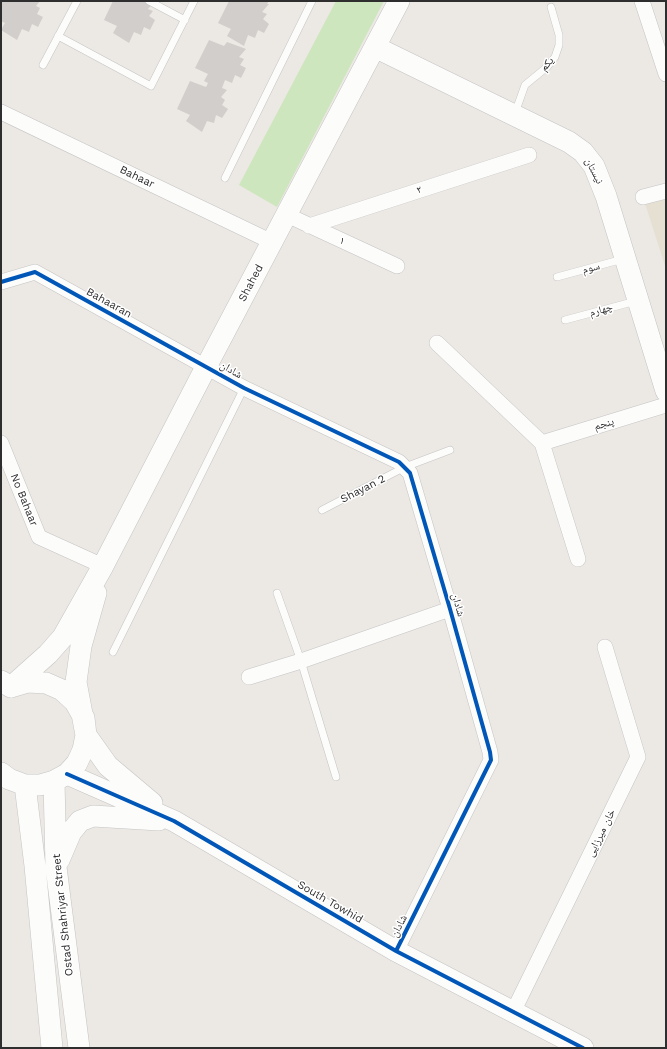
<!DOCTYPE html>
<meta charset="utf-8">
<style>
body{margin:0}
#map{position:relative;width:667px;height:1049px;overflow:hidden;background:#ece8e4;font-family:"Work Sans",sans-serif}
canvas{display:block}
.frame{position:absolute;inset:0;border:2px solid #2e2e2e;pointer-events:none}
</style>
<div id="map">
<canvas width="667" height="1049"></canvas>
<div class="frame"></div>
</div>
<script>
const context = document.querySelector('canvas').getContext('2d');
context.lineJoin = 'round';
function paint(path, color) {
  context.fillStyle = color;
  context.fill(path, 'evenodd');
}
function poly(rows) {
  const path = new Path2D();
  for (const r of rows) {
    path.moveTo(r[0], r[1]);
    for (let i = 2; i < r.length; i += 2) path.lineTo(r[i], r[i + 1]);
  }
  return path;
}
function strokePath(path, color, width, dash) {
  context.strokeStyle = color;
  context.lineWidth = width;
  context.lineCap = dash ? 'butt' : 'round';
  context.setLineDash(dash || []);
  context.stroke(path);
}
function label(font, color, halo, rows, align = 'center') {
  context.font = font + ' "Work Sans","Noto Naskh Arabic",sans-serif';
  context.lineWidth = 3;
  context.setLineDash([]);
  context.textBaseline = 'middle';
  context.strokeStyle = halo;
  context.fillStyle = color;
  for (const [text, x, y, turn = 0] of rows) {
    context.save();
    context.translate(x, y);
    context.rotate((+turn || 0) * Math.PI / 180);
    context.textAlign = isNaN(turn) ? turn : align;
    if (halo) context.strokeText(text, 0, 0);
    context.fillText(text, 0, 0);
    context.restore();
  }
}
paint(poly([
 [666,190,666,269,643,197]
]), '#e6e0d3');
paint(poly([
 [336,1,384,1,277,207,239,185]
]), '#cee6be');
paint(poly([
 [1,1,40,1,36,6,40,8,37,14,43,17,38,27,32,24,29,32,22,29,17,40,1,30,5,23,1,21],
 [113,1,155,1,148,9,153,11,149,16,155,20,150,30,144,27,141,35,134,32,129,43,113,33,117,26,104,20],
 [229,1,269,1,267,4,269,4,262,12,267,14,263,19,269,24,264,33,258,30,255,38,248,35,244,46,227,36,231,29,218,23],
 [209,40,224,46,227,42,246,49,239,57,244,59,240,65,246,68,241,78,235,75,232,83,225,80,222,88,227,90,221,97,225,100,222,105,228,109,222,118,216,115,214,123,207,121,202,132,186,121,190,115,177,109,190,81,206,87,208,83,204,81,208,74,195,68]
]), '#d1cecb');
const lane = poly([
 [149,1,185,20],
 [58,36,151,86,194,1],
 [43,65,77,1],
 [515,113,525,85,547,67,555,57,559,45,559,35,551,7],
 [225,178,312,1],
 [557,277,623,259],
 [565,320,636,301],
 [322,510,405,467,450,450],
 [277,593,301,661,336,777],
 [113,652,244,388]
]);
const street = poly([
 [642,1,666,74],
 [1,112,272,242],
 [643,197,666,191],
 [287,215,397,266],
 [309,226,529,155],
 [1,282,35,272,244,388,399,462,410,473,450,609,490,752,491,760,396,951],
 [437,343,542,443,578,559],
 [1,443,39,537,103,566],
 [542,443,666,405],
 [249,677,301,661,450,609],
 [513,1012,638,757,605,647]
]);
const secondary = poly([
 [375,47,569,142,583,152,594,166,606,196,666,391],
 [96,593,81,646,76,682,86,735,108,766,152,803],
 [1,681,11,687,48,654,63,637,103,566,206,367,399,1],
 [1,773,9,779,25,785,40,785,54,781,67,774,77,763,83,750,86,735,84,718,75,702,62,690,46,683,28,682,11,687],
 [67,774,174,821,396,951,583,1048],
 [54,781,56,867,79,1048],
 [25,785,35,866,52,1048],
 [59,860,71,832,80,821,93,816,159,820]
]);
strokePath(lane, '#c5c4c5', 8);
strokePath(street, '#c5c4c5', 16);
strokePath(secondary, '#c5c4c5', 22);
strokePath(lane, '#fcfcfb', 7);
strokePath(street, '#fcfcfb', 15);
strokePath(secondary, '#fcfcfb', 21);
strokePath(poly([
 [1,282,35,272,244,388,399,462,410,473,450,609,490,752,491,760,396,951],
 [67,774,174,821,396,951,583,1048]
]), '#0057b8', 4);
label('11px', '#2e2e2e', '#fff', [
 ["یکم",547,64,-49],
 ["نيستان",594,171,63],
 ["Bahaar",137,177,26],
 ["۲",419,190,-18],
 ["۱",342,241,25],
 ["سوم",591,268,-15],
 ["Shahed",251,283,-62],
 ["Bahaaran",109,303,29],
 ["چهارم",601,310,-15],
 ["شادان",231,370,30],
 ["پنجم",604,424,-17],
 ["Shayan 2",363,489,-27],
 ["No Bahaar",24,500,68],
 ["شادان",458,605,74],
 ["خان میرزایی",601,833,-64],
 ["South Towhid",330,902,30],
 ["Ostad Shahriyar Street",63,915,-96],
 ["شادان",399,926,-63]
]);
</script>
